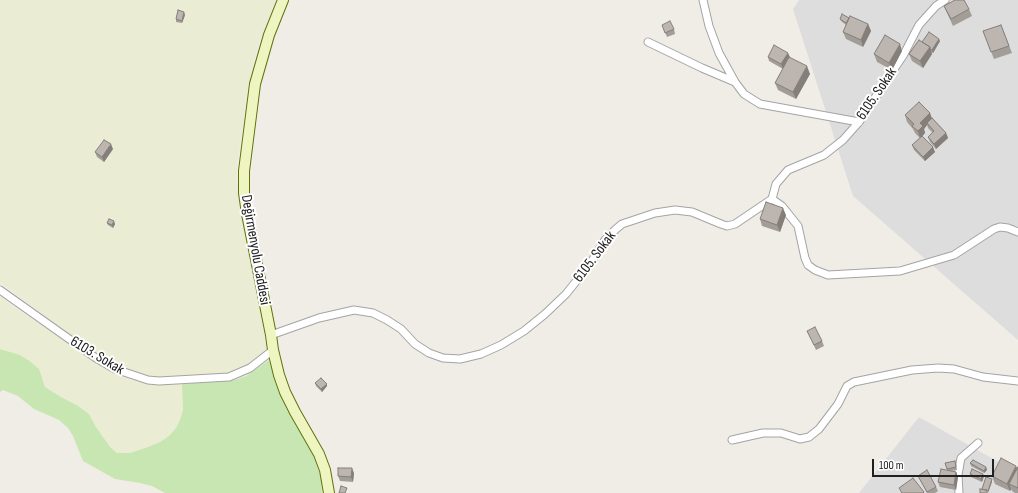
<!DOCTYPE html>
<meta charset="utf-8">
<style>
body{margin:0}
#map{position:relative;width:1018px;height:493px;overflow:hidden;background:#f0ede7;font-family:"Sofia Sans Condensed",sans-serif}
canvas{display:block}
.scale{position:absolute;left:872px;top:459px;width:122px;height:18px;box-sizing:border-box;border:2px solid #202020;border-top:0;padding-left:5px;font-size:12px;line-height:14px;white-space:nowrap;color:#202020;-webkit-text-stroke:3px #fff;paint-order:stroke}
</style>
<div id="map">
<canvas width="1018" height="493"></canvas>
<div class="scale">100 m</div>
</div>
<script>
const context = document.querySelector('canvas').getContext('2d');
context.lineJoin = 'round';
function paint(path, color) {
  context.fillStyle = color;
  context.fill(path, 'evenodd');
}
function poly(rows) {
  const path = new Path2D();
  for (const r of rows) {
    path.moveTo(r[0], r[1]);
    for (let i = 2; i < r.length; i += 2) path.lineTo(r[i], r[i + 1]);
  }
  return path;
}
function strokePath(path, color, width, dash) {
  context.strokeStyle = color;
  context.lineWidth = width;
  context.lineCap = dash ? 'butt' : 'round';
  context.setLineDash(dash || []);
  context.stroke(path);
}
function label(font, color, halo, rows, align = 'center') {
  context.font = font + ' "Sofia Sans Condensed",sans-serif';
  context.lineWidth = 4;
  context.setLineDash([]);
  context.textBaseline = 'middle';
  context.strokeStyle = halo;
  context.fillStyle = color;
  for (const [text, x, y, turn = 0] of rows) {
    context.save();
    context.translate(x, y);
    context.rotate((+turn || 0) * Math.PI / 180);
    context.textAlign = isNaN(turn) ? turn : align;
    if (halo) context.strokeText(text, 0, 0);
    context.fillText(text, 0, 0);
    context.restore();
  }
}
paint(poly([
 [799,0,1018,0,1018,340,853,196,793,9],
 [919,417,1018,473,1018,493,859,493]
]), '#dedddd');
paint(poly([
 [0,0,276,0,259,43,251,75,237,165,237,179,247,244,267,348,259,357,248,365,229,374,163,378,151,377,127,371,98,356,0,282],
 [0,296,14,307,107,370,125,378,149,384,167,385,182,384,183,410,180,420,176,428,169,436,160,442,148,447,130,453,117,453,110,447,96,427,89,414,45,387,39,369,31,362,20,355,0,349]
]), '#eaedd4');
paint(poly([
 [0,349,20,355,31,362,39,369,45,387,61,397,78,406,89,414,96,427,110,447,117,453,130,453,148,447,160,442,169,436,176,428,180,420,183,410,182,384,235,380,246,376,269,360,277,386,284,403,315,458,321,478,322,493,165,493,152,486,140,483,115,479,83,461,73,436,68,428,59,420,34,409,18,396,3,390,0,392]
]), '#c8e6b1');
const street = poly([
 [703,0,709,26,719,53,735,82],
 [648,42,702,68,735,82,744,94,760,104,859,122],
 [772,199,782,206,798,226,805,258,808,265,815,270,828,275,900,271,954,255,994,229,1000,227,1008,228,1018,232],
 [0,290,96,358,115,369,148,380,159,381,229,377,250,368,273,350],
 [271,335,319,318,354,310,373,313,387,320,401,329,415,344,429,353,443,358,460,359,481,354,501,345,524,331,545,314,566,294,590,264,605,240,616,229,622,224,655,213,675,210,692,212,721,224,727,226,735,224,772,199,776,184,788,170,824,155,843,140,859,122,904,54,919,25,936,6,945,0],
 [732,440,763,433,781,433,800,439,809,437,819,429,838,404,847,386,854,382,912,370,938,368,954,369,983,377,1018,381],
 [959,493,958,475,961,458,978,443]
]);
const secondary = poly([
 [283,0,269,35,255,84,244,171,244,193,247,214,271,335,273,350,279,375,285,392,295,412,319,454,325,470,329,493]
]);
strokePath(street, '#a4a4a4', 9);
strokePath(secondary, '#60710d', 12);
strokePath(street, '#fff', 7);
strokePath(secondary, '#eff5c0', 10);
paint(poly([
 [944,6,969,9,972,16,953,26,947,13],
 [185,15,182,23,176,22,176,19],
 [849,18,868,24,871,31,863,47,846,39,843,32,846,25,841,21,840,19],
 [662,25,674,29,675,34,667,37],
 [1001,25,1012,53,994,59,983,31],
 [940,41,933,53,931,52,932,54,923,68,912,61,909,54,922,42],
 [902,51,892,70,877,62,874,54],
 [768,57,789,57,810,74,796,99,778,90,775,83,783,69,769,61],
 [930,113,932,118,946,133,948,138,936,149,930,142,928,137,933,133,928,128,927,125,924,129,925,133,922,137,935,152,925,161,914,150,912,145,920,138,915,133,913,129,907,122,905,115],
 [113,149,104,162,97,157,95,152],
 [786,215,780,232,762,226,760,219],
 [107,223,115,224,113,228,108,225],
 [807,331,822,341,824,346,816,350],
 [315,383,327,384,327,386,322,392,316,386],
 [945,463,956,463,957,470,950,471,956,472,958,477,956,490,940,487,938,482,947,470],
 [970,463,986,467,987,470,984,473,971,466],
 [1018,467,1018,493,1015,493,1012,491,1011,489,1010,491,995,484,992,476,1017,468],
 [354,473,353,482,340,481,338,476],
 [970,474,984,476,982,482,971,477],
 [918,476,936,487,938,491,935,493,927,493,920,480]
]), '#a39d97');
paint(poly([
 [184,12,185,15,182,23,182,21],
 [868,24,871,31,863,47,861,40],
 [939,39,940,41,933,53,932,50],
 [900,44,902,51,892,70,889,63],
 [930,47,932,54,923,68,920,61],
 [788,53,790,57,783,69,781,64],
 [807,66,810,74,796,99,793,92],
 [930,113,932,120,927,123,927,125,924,129,925,133,920,138,918,131,920,123],
 [946,133,948,138,936,149,934,144],
 [111,144,113,149,104,162,102,157],
 [933,147,935,152,925,161,923,157],
 [783,208,786,215,780,232,777,225],
 [114,221,115,224,113,228,112,225],
 [327,384,327,386,322,392,321,389],
 [1016,466,1018,470,1009,484,1011,489,1010,491,1007,484],
 [986,467,987,470,984,473,984,471],
 [352,468,354,473,353,482,351,477],
 [956,472,958,477,956,490,954,485],
 [983,474,984,476,982,482,981,479],
 [992,479,992,482,988,493,988,491]
]), '#847f7b');
const building = poly([
 [955,0,964,0,969,9,951,19,944,6,955,0],
 [178,10,184,12,182,21,176,19,178,10],
 [842,14,849,18,846,23,840,19,842,14],
 [850,16,868,24,861,40,843,32,850,16],
 [670,21,674,29,665,33,662,25,670,21],
 [1001,25,1009,46,991,52,983,31,1001,25],
 [929,32,939,39,932,50,930,49,930,47,922,42,929,32],
 [885,35,900,44,889,63,874,54,885,35],
 [919,40,930,47,920,61,909,54,919,40],
 [774,45,788,53,781,64,768,57,774,45],
 [789,57,807,66,793,92,775,83,789,57],
 [919,102,930,113,920,123,923,126,918,131,912,126,914,124,905,115,919,102],
 [932,118,946,133,934,144,928,137,934,131,927,123,932,118],
 [922,136,933,147,923,157,912,145,922,136],
 [104,140,111,144,102,157,95,152,104,140],
 [766,202,783,208,777,225,760,219,766,202],
 [109,219,114,221,112,225,107,223,109,219],
 [815,327,822,341,814,345,807,331,815,327],
 [321,378,327,384,321,389,315,383,321,378],
 [1001,458,1016,466,1007,484,992,476,1001,458],
 [973,460,986,467,984,471,970,463,973,460],
 [955,461,956,467,947,469,945,463,955,461],
 [1018,467,1018,488,1009,484,1018,467],
 [338,468,352,468,351,477,338,476,338,468],
 [941,469,956,472,954,485,938,482,941,469],
 [972,469,983,474,981,479,970,474,972,469],
 [927,470,936,487,927,492,918,476,927,470],
 [986,477,992,479,988,491,982,489,986,477],
 [913,478,924,492,923,493,902,493,899,488,913,478],
 [341,486,347,488,345,493,339,493,341,486],
 [980,489,987,490,987,493,980,493,980,489]
]);
paint(building, '#bdb6b0');
strokePath(building, '#847f7b', 1);
label('15px', '#202020', '#fff', [
 ["6105. Sokak",877,94,-56],
 ["Değirmenyolu Caddesi",255,250,80],
 ["6105. Sokak",595,257,-53],
 ["6103. Sokak",97,356,31]
]);
</script>
